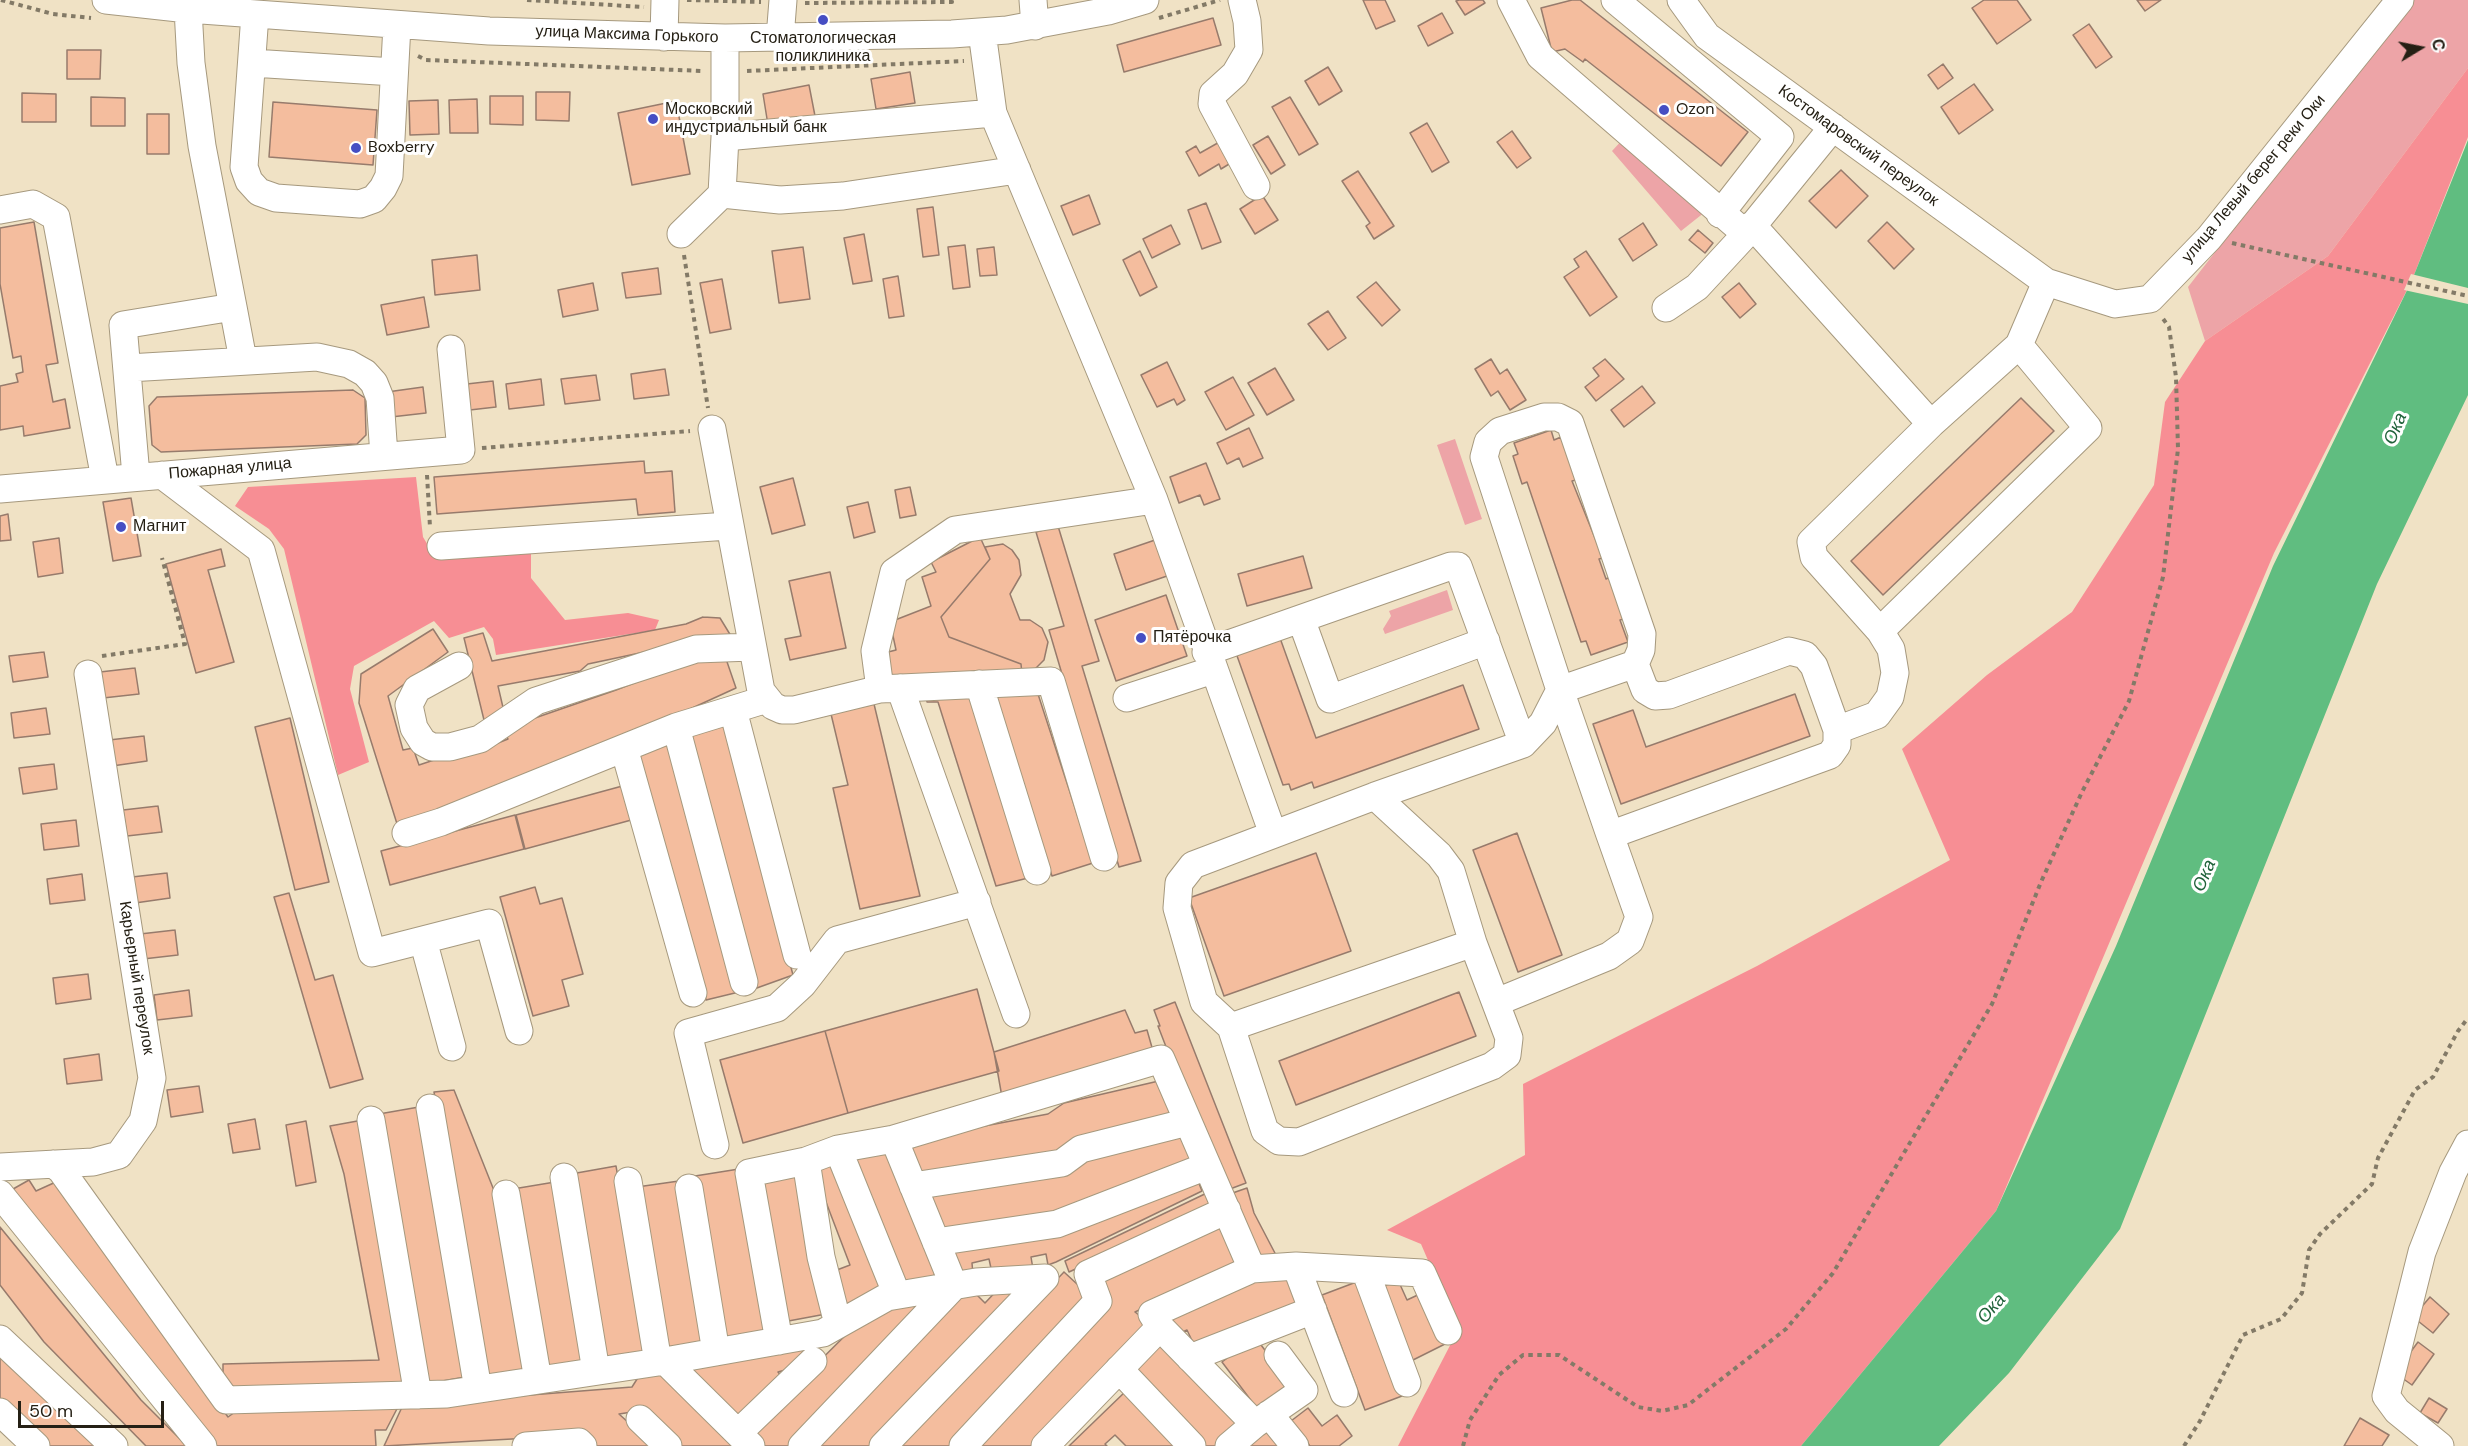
<!DOCTYPE html>
<meta charset="utf-8">
<style>
body{margin:0}
#map{position:relative;width:2468px;height:1446px;overflow:hidden;background:#f0e2c5;font-family:"DM Sans",sans-serif}
canvas{display:block}
.north{position:absolute;left:2390px;top:18px;width:60px;height:60px;-webkit-text-stroke:4px #fff;paint-order:stroke;rotate:80deg;font-size:16px;font-weight:700;line-height:24px;text-align:center;color:#252015}
.north::after{content:'';display:block;margin:auto;width:21px;height:27px;background:#252015;clip-path:polygon(50% 0,100% 100%,50% 72%,0 100%)}
.scale{position:absolute;left:18px;top:1401px;width:146px;height:27px;box-sizing:border-box;border:3px solid #252015;border-top:0;padding-left:8px;font-size:18px;line-height:21px;white-space:nowrap;color:#252015;-webkit-text-stroke:4px #fff;paint-order:stroke}
</style>
<div id="map">
<canvas width="2468" height="1446"></canvas>
<div class="north">С</div>
<div class="scale">50 m</div>
</div>
<script>
const context = document.querySelector('canvas').getContext('2d');
context.lineJoin = 'round';
function paint(path, color) {
  context.fillStyle = color;
  context.fill(path, 'evenodd');
}
function poly(rows) {
  const path = new Path2D();
  for (const r of rows) {
    path.moveTo(r[0], r[1]);
    for (let i = 2; i < r.length; i += 2) path.lineTo(r[i], r[i + 1]);
  }
  return path;
}
function strokePath(path, color, width, dash) {
  context.strokeStyle = color;
  context.lineWidth = width;
  context.lineCap = dash ? 'butt' : 'round';
  context.setLineDash(dash || []);
  context.stroke(path);
}
function label(font, color, halo, rows, align = 'center') {
  context.font = font + ' "DM Sans",sans-serif';
  context.lineWidth = 6;
  context.setLineDash([]);
  context.textBaseline = 'middle';
  context.strokeStyle = halo;
  context.fillStyle = color;
  for (const [text, x, y, turn = 0] of rows) {
    context.save();
    context.translate(x, y);
    context.rotate((+turn || 0) * Math.PI / 180);
    context.textAlign = isNaN(turn) ? turn : align;
    if (halo) context.strokeText(text, 0, 0);
    context.fillText(text, 0, 0);
    context.restore();
  }
}
paint(poly([
 [2411,0,2468,0,2468,68,2328,256,2205,341,2188,287],
 [1625,137,1710,208,1681,231,1612,151],
 [1455,439,1482,519,1465,525,1437,445],
 [1447,590,1453,610,1385,634,1383,629,1391,616,1389,611]
]), '#eda4a7');
paint(poly([
 [2468,68,2468,137,2412,280,2274,553,1996,1211,1801,1446,1398,1446,1458,1330,1421,1244,1387,1230,1525,1155,1523,1084,1757,966,1950,860,1902,749,1987,675,2072,612,2154,485,2165,402,2205,341,2328,256],
 [416,477,423,537,435,557,531,552,531,578,565,620,628,613,659,620,655,630,496,655,493,639,484,627,449,638,434,621,354,666,350,689,369,762,338,775,284,549,269,529,235,506,248,487]
]), '#f78e94');
paint(poly([
 [2468,140,2468,395,2377,584,2120,1229,2009,1373,1939,1446,1801,1446,1996,1211,2116,946,2273,566,2412,280]
]), '#60bd80');
paint(poly([
 [2411,274,2468,288,2468,304,2404,290]
]), '#f0e2c5');
const building = poly([
 [1363,0,1385,0,1395,21,1376,29,1363,0],
 [1459,0,1483,0,1485,3,1465,15,1456,1,1459,0],
 [1572,0,1580,0,1748,132,1721,166,1585,59,1583,62,1565,49,1552,52,1541,8,1572,0],
 [1984,0,2017,0,2031,20,1997,44,1972,8,1984,0],
 [2137,0,2161,0,2145,11,2137,0],
 [1442,13,1453,33,1428,46,1418,26,1442,13],
 [1213,18,1221,45,1124,72,1117,45,1213,18],
 [2089,24,2112,57,2096,68,2073,35,2089,24],
 [67,50,101,50,100,79,67,79,67,50],
 [1943,64,1953,78,1938,89,1928,75,1943,64],
 [1328,67,1342,91,1319,105,1305,81,1328,67],
 [910,72,915,103,876,109,871,79,910,72],
 [1974,84,1993,110,1959,134,1941,107,1974,84],
 [809,85,815,116,768,125,763,94,809,85],
 [536,92,570,92,569,121,536,120,536,92],
 [22,93,56,94,56,122,22,122,22,93],
 [490,96,523,96,523,125,490,124,490,96],
 [91,97,125,98,125,126,91,126,91,97],
 [1290,97,1318,144,1299,155,1272,107,1290,97],
 [477,99,478,133,450,133,449,100,477,99],
 [438,100,439,134,410,135,409,101,438,100],
 [676,101,690,174,632,185,618,113,676,101],
 [273,102,377,110,373,165,269,157,273,102],
 [147,114,169,114,169,154,147,154,147,114],
 [1427,123,1449,162,1432,172,1410,133,1427,123],
 [1512,131,1531,158,1517,168,1497,142,1512,131],
 [1268,136,1285,165,1271,174,1253,145,1268,136],
 [1223,140,1234,161,1221,169,1219,164,1199,176,1186,152,1196,146,1200,153,1223,140],
 [1841,170,1868,196,1836,228,1809,201,1841,170],
 [1358,171,1394,226,1374,239,1366,226,1370,223,1342,181,1358,171],
 [1089,195,1100,224,1073,235,1061,206,1089,195],
 [1262,195,1278,220,1255,234,1240,209,1262,195],
 [1206,203,1221,242,1202,249,1188,210,1206,203],
 [933,207,939,255,923,257,917,209,933,207],
 [34,222,58,363,46,365,53,402,65,399,70,428,24,436,23,426,0,430,0,386,18,382,16,374,23,372,21,356,13,358,0,284,0,228,34,222],
 [1887,222,1914,249,1894,269,1868,241,1887,222],
 [1643,223,1657,245,1633,261,1619,239,1643,223],
 [1171,225,1180,244,1152,258,1143,239,1171,225],
 [1698,230,1713,243,1705,253,1689,240,1698,230],
 [864,234,872,281,853,284,844,238,864,234],
 [965,245,970,287,953,289,948,247,965,245],
 [803,247,810,299,779,303,772,251,803,247],
 [994,247,997,275,980,276,977,249,994,247],
 [1140,251,1157,287,1140,296,1123,260,1140,251],
 [1586,251,1617,297,1590,316,1564,277,1579,267,1574,259,1586,251],
 [477,255,480,290,435,295,432,260,477,255],
 [658,268,661,294,626,298,622,273,658,268],
 [898,276,904,316,889,318,883,279,898,276],
 [722,279,731,329,710,333,700,283,722,279],
 [1376,282,1400,310,1382,326,1357,297,1376,282],
 [593,283,598,310,563,317,558,290,593,283],
 [1739,283,1756,304,1740,318,1722,297,1739,283],
 [424,297,429,327,387,335,381,305,424,297],
 [1328,311,1346,338,1328,350,1308,324,1328,311],
 [1491,359,1500,374,1507,369,1526,400,1510,410,1498,391,1491,396,1475,369,1491,359],
 [1605,359,1624,379,1596,401,1585,387,1599,376,1593,368,1605,359],
 [1167,362,1185,400,1177,405,1174,399,1157,407,1141,375,1167,362],
 [1275,368,1294,400,1267,415,1248,383,1275,368],
 [665,369,669,395,634,399,631,374,665,369],
 [596,375,600,400,565,404,561,379,596,375],
 [1233,377,1254,415,1226,430,1205,392,1233,377],
 [541,379,544,405,509,409,506,384,541,379],
 [493,381,496,407,461,411,458,385,493,381],
 [1642,386,1655,403,1624,427,1611,410,1642,386],
 [423,387,426,413,391,417,387,392,423,387],
 [353,390,365,398,366,435,357,444,161,452,152,445,149,406,157,397,353,390],
 [2021,398,2054,431,1883,595,1851,561,2021,398],
 [1249,428,1263,458,1243,467,1239,458,1227,464,1217,443,1249,428],
 [1551,430,1554,440,1561,437,1576,480,1572,481,1603,558,1599,559,1606,579,1610,577,1624,619,1620,620,1628,642,1591,655,1586,641,1581,642,1527,482,1522,484,1513,456,1518,454,1514,443,1551,430],
 [644,461,645,473,672,471,675,512,638,515,636,499,437,514,434,477,644,461],
 [1206,463,1220,499,1204,505,1200,495,1179,503,1170,477,1206,463],
 [793,478,805,525,772,534,760,487,793,478],
 [910,487,916,515,900,518,895,490,910,487],
 [131,498,141,556,113,561,103,502,131,498],
 [868,502,875,532,854,538,847,507,868,502],
 [8,514,11,540,0,541,0,516,8,514],
 [1058,526,1099,661,1082,666,1141,861,1119,867,1049,630,1064,626,1036,532,1058,526],
 [980,537,990,559,941,617,949,637,1021,664,1022,674,891,682,884,653,896,650,890,622,931,606,922,577,936,572,931,562,980,537],
 [59,538,63,573,38,577,33,542,59,538],
 [1158,539,1170,575,1126,590,1114,554,1158,539],
 [1003,544,1012,550,1019,560,1021,575,1010,594,1020,620,1030,620,1042,628,1048,642,1044,660,1032,672,1022,674,1021,664,949,637,941,617,990,559,985,547,1003,544],
 [221,549,225,566,208,570,234,662,196,673,166,564,221,549],
 [1303,556,1312,588,1247,606,1238,574,1303,556],
 [830,572,846,648,790,660,785,639,801,636,789,581,830,572],
 [1166,595,1187,656,1116,681,1095,620,1166,595],
 [703,617,720,618,731,636,654,650,588,664,580,671,498,686,505,716,484,720,464,638,483,633,492,661,686,624,703,617],
 [433,629,448,652,388,696,403,750,413,748,419,765,446,756,460,758,508,739,503,729,616,690,704,656,725,656,736,688,607,747,398,827,359,703,361,674,433,629],
 [1280,638,1316,738,1463,685,1479,729,1314,788,1312,782,1291,790,1289,784,1283,785,1236,653,1280,638],
 [44,652,48,677,13,682,9,656,44,652],
 [135,668,139,694,103,698,100,672,135,668],
 [973,689,1032,877,996,886,938,702,927,702,925,690,973,689],
 [993,690,1037,691,1093,863,1052,876,993,690],
 [1795,694,1810,736,1621,804,1593,724,1633,710,1646,747,1795,694],
 [874,704,920,896,860,909,833,788,848,785,831,714,874,704],
 [46,708,50,734,14,738,11,713,46,708],
 [290,718,329,882,295,890,255,727,290,718],
 [726,720,793,975,754,989,687,733,726,720],
 [144,736,147,761,112,766,109,740,144,736],
 [673,741,739,992,706,1000,639,754,673,741],
 [54,764,57,789,23,794,19,768,54,764],
 [626,785,635,819,525,849,516,815,626,785],
 [158,806,162,832,127,836,123,810,158,806],
 [515,815,524,849,390,885,381,851,515,815],
 [76,820,79,846,44,850,41,824,76,820],
 [1517,833,1562,955,1518,972,1473,850,1517,833],
 [1316,853,1351,951,1224,996,1189,898,1316,853],
 [167,873,170,898,135,903,132,877,167,873],
 [82,874,85,900,50,904,47,879,82,874],
 [535,887,540,904,562,898,583,974,562,980,569,1006,533,1016,500,897,535,887],
 [289,893,315,980,333,975,363,1079,330,1088,274,897,289,893],
 [175,930,178,955,143,959,140,934,175,930],
 [88,974,91,999,56,1004,53,978,88,974],
 [977,989,999,1071,848,1113,825,1031,977,989],
 [189,990,192,1016,157,1020,154,995,189,990],
 [1459,992,1476,1036,1296,1105,1279,1061,1459,992],
 [1175,1002,1246,1183,1222,1192,1158,1026,1160,1026,1154,1010,1175,1002],
 [1125,1010,1135,1033,1147,1030,1153,1051,1002,1097,994,1052,1125,1010],
 [825,1031,848,1113,743,1143,720,1060,825,1031],
 [99,1054,102,1080,67,1084,64,1059,99,1054],
 [1163,1080,1175,1117,1064,1152,918,1176,905,1141,1048,1114,1064,1103,1163,1080],
 [199,1086,203,1112,171,1117,167,1090,199,1086],
 [454,1090,499,1203,529,1372,486,1381,434,1092,454,1090],
 [419,1107,465,1377,425,1384,379,1114,419,1107],
 [255,1119,260,1149,233,1153,228,1124,255,1119],
 [363,1120,407,1383,223,1388,223,1364,379,1360,344,1174,330,1126,363,1120],
 [306,1121,316,1182,296,1186,286,1125,306,1121],
 [1183,1130,1196,1163,1072,1213,936,1231,931,1194,1183,1130],
 [890,1145,942,1272,901,1289,849,1162,890,1145],
 [836,1159,887,1292,842,1309,829,1273,850,1265,813,1168,836,1159],
 [616,1166,648,1355,602,1363,571,1174,616,1166],
 [739,1169,768,1333,724,1341,695,1176,739,1169],
 [800,1171,826,1314,783,1322,757,1179,800,1171],
 [1196,1176,1202,1191,1056,1262,1048,1265,1046,1254,1031,1257,1033,1269,992,1273,989,1259,972,1263,973,1275,954,1279,949,1247,1196,1176],
 [29,1180,36,1191,58,1181,228,1417,235,1412,400,1403,386,1430,375,1430,376,1446,211,1446,6,1193,29,1180],
 [679,1181,703,1342,661,1348,637,1187,679,1181],
 [555,1182,588,1365,544,1375,513,1189,555,1182],
 [1247,1188,1254,1213,1277,1257,1259,1265,1224,1196,1247,1188],
 [1211,1191,1218,1204,1069,1272,1065,1261,1211,1191],
 [1225,1221,1243,1261,1135,1312,1149,1323,1032,1446,975,1446,1099,1283,1225,1221],
 [0,1227,141,1400,187,1446,146,1446,44,1342,0,1285,0,1227],
 [1286,1271,1301,1306,1195,1347,1187,1330,1176,1335,1168,1318,1263,1275,1286,1271],
 [1064,1272,1091,1297,949,1446,898,1446,1064,1272],
 [1398,1280,1407,1300,1422,1293,1445,1344,1409,1362,1376,1289,1398,1280],
 [1359,1281,1402,1396,1365,1410,1322,1295,1359,1281],
 [1003,1284,1017,1298,872,1446,816,1446,970,1288,985,1303,1003,1284],
 [932,1293,792,1446,765,1446,751,1429,873,1308,932,1293],
 [2430,1297,2449,1314,2433,1333,2413,1317,2430,1297],
 [1255,1337,1292,1386,1259,1411,1222,1362,1255,1337],
 [1159,1338,1240,1422,1217,1446,1202,1446,1133,1368,1159,1338],
 [807,1341,811,1356,803,1365,778,1372,785,1381,738,1420,679,1369,807,1341],
 [2418,1342,2434,1354,2412,1385,2395,1373,2418,1342],
 [0,1353,97,1446,44,1446,0,1404,0,1353],
 [667,1372,741,1446,681,1446,645,1410,619,1414,654,1446,595,1446,585,1435,384,1446,403,1405,632,1387,639,1376,667,1372],
 [1127,1390,1181,1446,1126,1446,1115,1435,1105,1444,1107,1446,1069,1446,1127,1390],
 [2429,1398,2447,1409,2438,1423,2420,1413,2429,1398],
 [1308,1408,1322,1426,1337,1415,1352,1436,1339,1446,1310,1446,1291,1421,1308,1408],
 [2360,1418,2389,1435,2382,1446,2344,1446,2360,1418],
 [1268,1428,1282,1446,1245,1446,1268,1428]
]);
paint(building, '#f4bd9e');
strokePath(building, '#977b6c', 1.5);
const minor = poly([
 [106,0,188,9,489,31,725,38,952,34,1007,30,1108,11,1145,0],
 [1033,0,1035,26],
 [1242,0,1247,21,1249,50,1235,74,1213,94,1212,104,1256,186],
 [1511,0,1540,56,1746,234],
 [1615,0,1780,137,1720,214],
 [1681,0,1707,36,2046,282,2115,304,2150,299,2209,238,2400,0],
 [255,14,244,167,249,181,259,192,276,198,360,204,374,199,383,188,389,176,397,25],
 [982,32,993,113,1154,500,1273,834],
 [664,37,665,0],
 [780,38,783,0],
 [252,63,394,72],
 [725,137,993,113],
 [722,194,780,200,843,196,1017,170],
 [0,210,33,204,56,217,105,479],
 [1752,225,1931,424,2019,345,2046,282],
 [681,234,722,194,725,137,725,38],
 [233,307,243,360],
 [1666,308,1697,287,1746,234,1833,127],
 [128,368,317,357,349,364,365,373,374,383,380,398,384,456],
 [1931,424,1811,542,1814,557,1880,631,2088,428,2019,345],
 [712,429,761,691,773,706,782,710,794,710,880,689],
 [162,475,261,550,372,953,489,923,519,1031],
 [136,476,123,325,233,307,202,146,191,63,188,9],
 [0,489,461,450,451,349],
 [441,546,728,526],
 [1301,619,1330,699,1486,641],
 [1206,652,1451,566,1458,566,1523,744],
 [459,666,417,689,409,705,414,728,423,742,432,747,450,747,480,739,536,701,696,649,752,647],
 [979,684,1037,871],
 [900,688,1016,1014],
 [1127,698,1213,670],
 [733,710,797,955],
 [676,727,744,982],
 [1837,730,1877,715,1890,697,1895,673,1891,649,1880,631],
 [624,748,693,993],
 [1375,796,1439,855,1451,871,1473,943],
 [406,833,441,822,676,727,767,699],
 [1104,857,1051,681,880,689,875,651,894,572,955,530,1154,500],
 [423,940,452,1047],
 [1473,943,1509,1038,1507,1055,1492,1066,1299,1142,1279,1141,1265,1131,1231,1027,1473,943],
 [1497,1002,1609,956,1630,941,1639,917,1610,835],
 [1231,1027,1204,1002,1177,908,1179,883,1193,865,1375,796,1523,744,1543,723,1560,690,1484,457,1488,442,1500,431,1544,417,1558,417,1570,423,1642,634,1641,650,1635,664,1560,690,1610,835,1830,755,1837,745,1837,730,1814,666,1805,655,1789,651,1669,695,1655,696,1645,690,1635,664],
 [430,1108,478,1389],
 [371,1120,418,1395],
 [715,1145,688,1033,777,1008,803,984,837,940,977,902],
 [838,1149,897,1295],
 [806,1161,821,1257,838,1324],
 [53,1164,61,1170,226,1400,447,1394,665,1361,751,1446],
 [0,1167,93,1162,119,1155,143,1121,152,1078,88,674],
 [564,1177,596,1371],
 [628,1181,658,1362],
 [913,1186,1062,1163,1081,1149,1188,1122],
 [689,1188,716,1352],
 [0,1194,203,1446],
 [506,1194,538,1380],
 [936,1242,1057,1224,1207,1166],
 [1296,1266,1344,1393],
 [1252,1269,1296,1266,1422,1273,1448,1331],
 [1365,1270,1407,1383],
 [1160,1327,1255,1424,1229,1446],
 [0,1339,114,1446],
 [779,1341,749,1173,806,1161,838,1149,894,1139],
 [1190,1358,1313,1310],
 [665,1361,823,1333,887,1297,976,1282,1045,1278,883,1446],
 [1119,1369,1192,1446],
 [0,1412,36,1446],
 [1269,1414,1295,1446],
 [640,1419,668,1446],
 [1255,1424,1304,1390,1278,1355],
 [738,1433,813,1361],
 [526,1446,579,1442,583,1446],
 [802,1446,954,1286,894,1139,1161,1059,1252,1269,1152,1314,1160,1327,1045,1446],
 [963,1446,1098,1301,1088,1274,1227,1210],
 [2440,1446,2397,1411,2386,1396,2422,1252,2453,1172,2468,1144]
]);
strokePath(minor, '#a6997e', 29);
strokePath(poly([
 [1,0,53,14,91,18],
 [527,0,644,7],
 [687,0,761,2],
 [805,3,952,2,951,0],
 [1159,18,1220,0],
 [418,56,426,60,703,71],
 [747,71,964,61],
 [2232,243,2468,296],
 [684,255,708,408],
 [482,448,690,431],
 [427,475,430,527],
 [102,656,185,644,162,558],
 [1463,1446,1470,1420,1499,1375,1523,1355,1559,1355,1638,1407,1662,1411,1688,1405,1786,1329,1833,1273,1992,1004,2041,882,2082,792,2129,701,2163,577,2178,449,2176,377,2169,327,2161,316],
 [2184,1446,2200,1421,2243,1335,2281,1319,2302,1293,2309,1250,2320,1234,2372,1184,2378,1158,2415,1090,2433,1077,2458,1031,2468,1018]
]), '#837a67', 4, [4.5, 4.5]);
strokePath(minor, '#fff', 27);
for (const [x, y, r, color] of [
 [823,20,6,"#464ec3"],
 [1664,110,6,"#464ec3"],
 [653,119,6,"#464ec3"],
 [356,148,6,"#464ec3"],
 [121,527,6,"#464ec3"],
 [1141,638,6,"#464ec3"]
]) {
  const dot = new Path2D();
  dot.arc(x, y, r, 0, 2 * Math.PI);
  context.fillStyle = color;
  context.fill(dot);
  strokePath(dot, '#fff', 2);
}
label('16px', '#252015', '#fff', [
 ["улица Максима Горького",627,35,2],
 ["Костомаровский переулок",1858,146,36],
 ["улица Левый берег реки Оки",2254,179,-50],
 ["Пожарная улица",230,469,-5],
 ["Карьерный переулок",136,978,81]
]);
label('16px', '#252015', '#fff', [
 ["Стоматологическая",823,39,"center"],
 ["поликлиника",823,57,"center"],
 ["Московский",665,110],
 ["индустриальный банк",665,128],
 ["Ozon",1676,110],
 ["Boxberry",368,148],
 ["Магнит",133,527],
 ["Пятёрочка",1153,638]
], 'left');
label('italic 18px', '#20623a', '#fff', [
 ["Ока",2396,429,-67],
 ["Ока",2205,876,-67],
 ["Ока",1992,1309,-49]
]);
</script>
